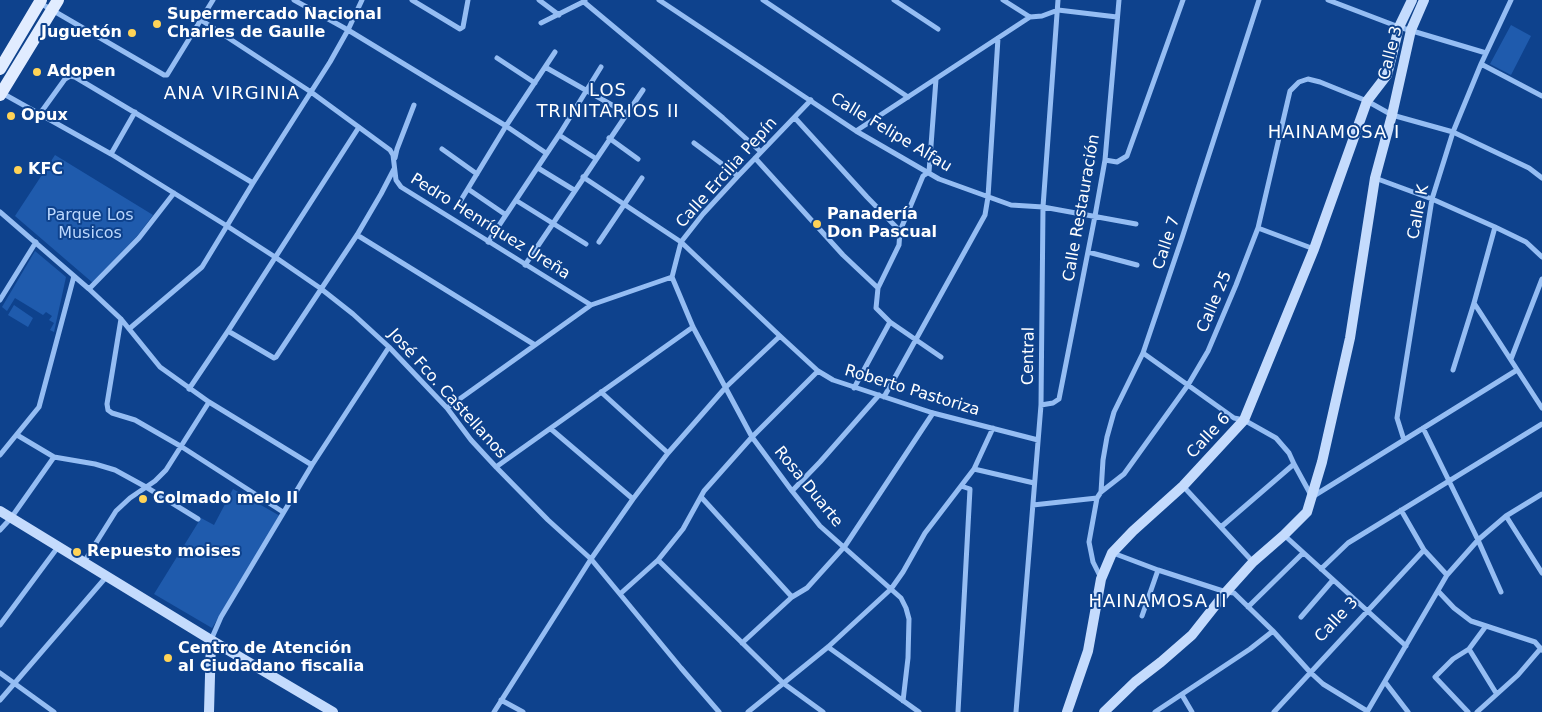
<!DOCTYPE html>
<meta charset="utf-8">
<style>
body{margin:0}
canvas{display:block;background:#0e428d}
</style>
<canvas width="1542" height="712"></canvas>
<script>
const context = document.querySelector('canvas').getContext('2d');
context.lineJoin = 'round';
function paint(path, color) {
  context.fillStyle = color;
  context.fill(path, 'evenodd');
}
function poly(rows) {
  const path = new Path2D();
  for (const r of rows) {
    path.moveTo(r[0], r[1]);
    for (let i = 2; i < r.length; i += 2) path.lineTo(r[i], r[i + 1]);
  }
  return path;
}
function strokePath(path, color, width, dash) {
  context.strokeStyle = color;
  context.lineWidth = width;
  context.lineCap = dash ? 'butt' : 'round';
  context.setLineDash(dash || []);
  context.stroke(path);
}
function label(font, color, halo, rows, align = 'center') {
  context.font = font + ' "DejaVu Sans",sans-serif';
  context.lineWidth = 4;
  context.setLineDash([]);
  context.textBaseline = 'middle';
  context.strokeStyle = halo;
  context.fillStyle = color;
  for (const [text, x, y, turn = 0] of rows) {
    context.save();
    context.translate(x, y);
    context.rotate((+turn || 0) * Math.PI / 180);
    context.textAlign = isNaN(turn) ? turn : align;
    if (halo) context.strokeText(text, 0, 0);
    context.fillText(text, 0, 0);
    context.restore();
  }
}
paint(poly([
 [1511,25,1531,36,1511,75,1490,64],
 [55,155,153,215,138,235,93,283,15,216],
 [35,251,66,277,54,332,50,330,54,323,49,320,52,316,46,312,43,315,15,298,7,311,2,307],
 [14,305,33,318,28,327,8,315],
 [233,489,280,516,212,628,154,594,201,518,214,525]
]), '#1f5bad');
strokePath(poly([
 [294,0,348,30,506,126,546,153],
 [412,0,460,29,463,27,468,0],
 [539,0,559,15],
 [659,0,856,131,939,179,1011,205,1043,207,1136,224],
 [763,0,908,97],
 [894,0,938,29],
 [1003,0,1030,17,1042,16,1058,10,1117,17],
 [1328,0,1399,27,1486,53],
 [584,2,723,118,761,152],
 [40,3,164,75,167,75,213,0],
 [201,20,311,92,390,150,393,155,396,180,401,187,591,305],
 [541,23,585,1],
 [497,58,535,83],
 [1481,64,1542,96],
 [545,67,626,113],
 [936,79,929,172,923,176,900,231,899,245,878,288,876,308,890,322,941,357],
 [2,93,111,154,227,226,275,257,320,288,353,314,389,347,447,408,471,440,496,467,548,520,591,559,681,668,719,712],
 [39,115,65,79,70,76,75,77,253,183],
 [795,118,867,197,900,231],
 [856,131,1030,17],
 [559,135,595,158],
 [609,138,638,159],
 [694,143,738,176],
 [442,149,477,174],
 [111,154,135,112],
 [395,158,397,149,414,105],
 [755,158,843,255,878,288],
 [1105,160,1117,162,1127,156,1183,0],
 [538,168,574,190],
 [583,177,681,242,780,336,818,371,833,380,933,413,1038,440],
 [1375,178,1432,199,1495,227,1526,242,1542,257],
 [468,189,506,215],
 [517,201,586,244],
 [458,205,506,126,555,52],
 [0,212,89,289,121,319,160,367,209,402,312,465],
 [1258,228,1314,249],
 [357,235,535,345],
 [488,242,559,135,601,67],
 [599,242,642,178],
 [1088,252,1137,265],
 [525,265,643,90],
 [672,277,693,327,752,437,792,491,820,526,901,598,906,608,909,619,908,658,903,701],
 [89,289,139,238,174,193],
 [0,300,36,242],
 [1474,303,1542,408],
 [121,319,107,404,108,410,112,413,135,420,182,447,283,512],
 [129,329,202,267,253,183,330,62,348,30,362,0],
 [228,331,274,358,276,357,357,235,381,194,394,169],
 [1143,353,1234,418,1244,420,1276,438,1289,453,1294,464,1312,497,1517,370],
 [1511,359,1542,279],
 [1453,370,1474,303,1495,227],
 [854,388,890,322],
 [189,389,228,331,359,127],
 [601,392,668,453],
 [884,397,985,215,988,197,998,38],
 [1041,405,1053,403,1059,399,1095,216,1105,160,1119,0],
 [447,408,591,305,672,277,681,242,703,214,738,176,811,100],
 [1423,428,1478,540,1501,592],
 [551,429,633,499],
 [17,435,54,457,95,464,115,470,146,487,198,519],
 [1404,440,1397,418,1432,199,1453,132,1481,64,1511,0],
 [0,455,39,407,74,276],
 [496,467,693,327],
 [974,469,1034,483],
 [1183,486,1253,562],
 [792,491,820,462,879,395],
 [1101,492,1103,460,1107,437,1114,412,1143,353,1182,238,1259,0],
 [702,498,792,597],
 [1033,505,1097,498],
 [1401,510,1424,550,1447,575],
 [1506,516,1542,573],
 [1221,527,1294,464],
 [0,530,11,518,54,457],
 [1284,535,1406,646],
 [1113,553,1158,570,1226,592,1234,593,1273,631,1310,672,1323,684,1367,711],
 [658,560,783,683,823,712],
 [84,562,116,511,130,498,155,481,166,470,209,402],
 [1321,569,1348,543,1542,424],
 [1101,578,1093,562,1089,542,1097,498,1101,492,1124,474,1188,385,1208,351,1236,285,1258,228,1290,91,1299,82,1308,79,1320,82,1367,101,1392,115,1453,132,1529,168,1542,178],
 [1438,591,1454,608,1471,621,1535,642,1542,650],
 [620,594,658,560,683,529,704,491,752,437,818,371],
 [1248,607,1303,553],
 [1142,616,1158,570],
 [1301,617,1333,580],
 [0,625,58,547],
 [211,640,221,617,312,465,389,347],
 [742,643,792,597,807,588,845,546,933,413],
 [828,647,919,712],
 [1469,649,1496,693],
 [0,673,54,712],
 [1385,682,1408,712],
 [1182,695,1192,712],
 [0,700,107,576],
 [501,700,523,712],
 [494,712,591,559,633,499,668,453,726,387,780,336],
 [748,712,828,647,891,589,903,572,925,533,974,469,993,428],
 [958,712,970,489,961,486],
 [1016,712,1041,405,1043,207,1058,0],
 [1155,712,1250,649,1273,631],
 [1274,712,1424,550],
 [1367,712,1447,575,1478,540,1506,516,1542,494],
 [1468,712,1435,677,1453,659,1469,649,1486,626],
 [1477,712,1518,675,1541,648]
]), '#95bdf3', 5);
strokePath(poly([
 [0,511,211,640,333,712],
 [209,712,211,640],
 [1067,712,1088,651,1101,579,1112,553,1133,531,1183,486,1244,420,1314,249,1367,101,1387,75,1399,27,1412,0],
 [1104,712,1135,682,1161,662,1192,635,1226,592,1253,562,1284,535,1307,512,1322,462,1350,338,1375,178,1392,115,1411,30,1424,0]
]), '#c4dbfd', 10);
strokePath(poly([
 [0,69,41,0],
 [0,95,58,0]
]), '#e1ecff', 12);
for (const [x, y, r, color] of [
 [157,24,5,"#ffd357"],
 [132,33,5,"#ffd357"],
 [37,72,5,"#ffd357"],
 [11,116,5,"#ffd357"],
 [18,170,5,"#ffd357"],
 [817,224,5,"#ffd357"],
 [143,499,5,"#ffd357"],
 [77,552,5,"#ffd357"],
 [168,658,5,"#ffd357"]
]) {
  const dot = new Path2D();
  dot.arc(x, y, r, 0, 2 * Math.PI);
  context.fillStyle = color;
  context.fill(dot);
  strokePath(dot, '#0e428d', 2);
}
label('bold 16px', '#fff', '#0e428d', [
 ["Supermercado Nacional",167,15],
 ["Charles de Gaulle",167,33],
 ["Juguetón",122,33,"right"],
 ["Adopen",47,72],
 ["Opux",21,116],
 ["KFC",28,170],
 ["Panadería",827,215],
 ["Don Pascual",827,233],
 ["Colmado melo II",153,499],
 ["Repuesto moises",87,552],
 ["Centro de Atención",178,649],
 ["al Ciudadano fiscalia",178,667]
], 'left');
label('16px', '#fff', '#0e428d', [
 ["Calle 3",1391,53,-76],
 ["Calle Felipe Alfau",891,133,31],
 ["Calle Ercilia Pepín",727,173,-48],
 ["Calle Restauración",1082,208,-80],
 ["Calle K",1419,212,-79],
 ["Pedro Henríquez Ureña",490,227,32],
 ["Calle 7",1167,243,-72],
 ["Calle 25",1215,302,-67],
 ["Central",1029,356,-89],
 ["Roberto Pastoriza",912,391,17],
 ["José Fco. Castellanos",447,394,48],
 ["Calle 6",1209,436,-47],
 ["Rosa Duarte",808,487,51],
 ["Calle 3",1337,620,-47]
]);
label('16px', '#bcd8fe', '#0e428d', [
 ["Parque Los",90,216],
 ["Musicos",90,234]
]);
context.letterSpacing = '1px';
label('18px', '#fff', '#0e428d', [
 ["LOS",608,91],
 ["TRINITARIOS II",608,112],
 ["ANA VIRGINIA",232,94],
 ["HAINAMOSA I",1334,133],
 ["HAINAMOSA II",1158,602]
]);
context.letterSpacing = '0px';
</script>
